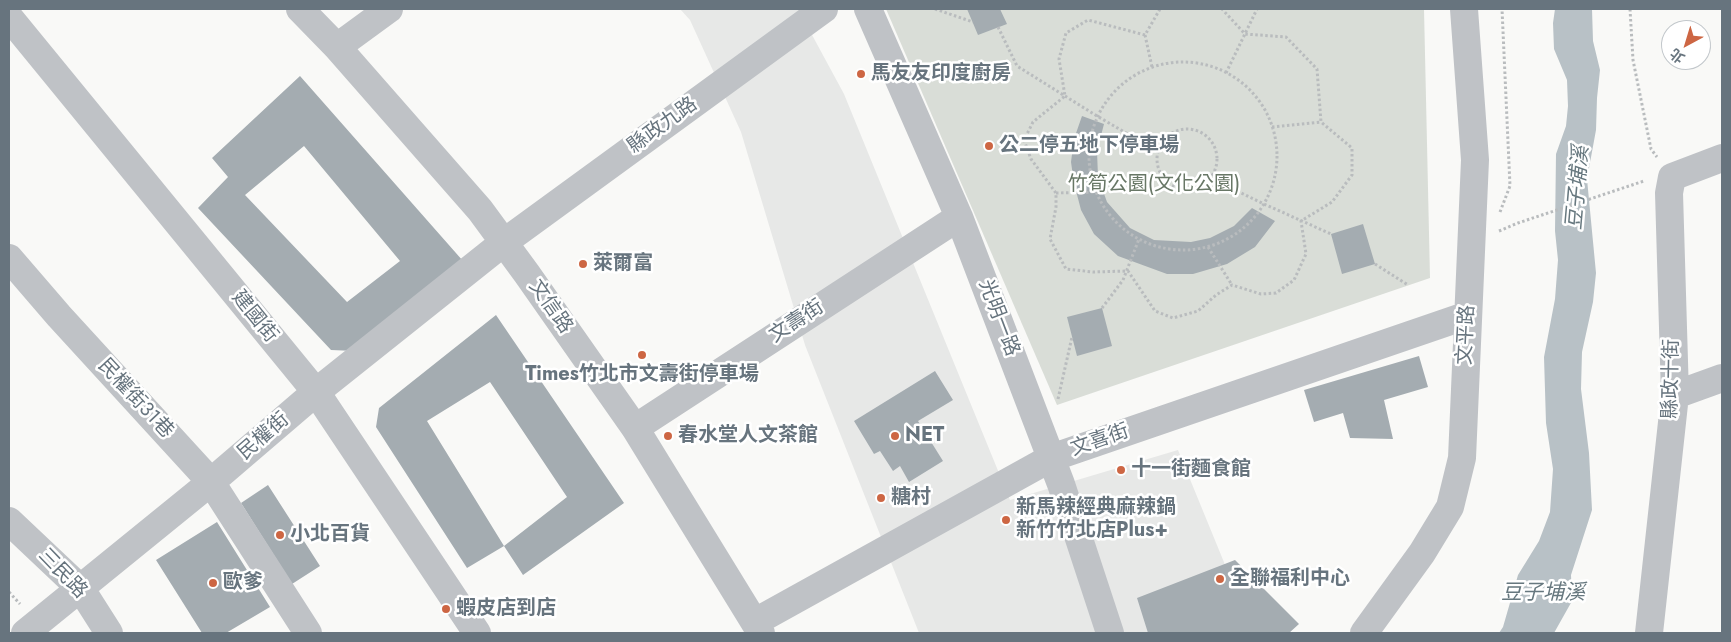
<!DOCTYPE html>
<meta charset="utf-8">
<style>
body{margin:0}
#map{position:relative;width:1731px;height:642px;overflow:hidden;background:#f9f9f7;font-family:Jost,"Noto Sans TC",sans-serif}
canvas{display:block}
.frame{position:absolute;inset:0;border:10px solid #67747e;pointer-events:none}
.north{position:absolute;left:1661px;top:20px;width:50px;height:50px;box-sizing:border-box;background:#fff;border:1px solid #c2c7cb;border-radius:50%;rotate:219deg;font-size:14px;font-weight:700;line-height:20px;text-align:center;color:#67747e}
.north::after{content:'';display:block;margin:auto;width:18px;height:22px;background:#cd6643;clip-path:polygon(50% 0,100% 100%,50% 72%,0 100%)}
</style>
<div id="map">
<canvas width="1731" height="642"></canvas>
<div class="frame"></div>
<div class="north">北</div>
</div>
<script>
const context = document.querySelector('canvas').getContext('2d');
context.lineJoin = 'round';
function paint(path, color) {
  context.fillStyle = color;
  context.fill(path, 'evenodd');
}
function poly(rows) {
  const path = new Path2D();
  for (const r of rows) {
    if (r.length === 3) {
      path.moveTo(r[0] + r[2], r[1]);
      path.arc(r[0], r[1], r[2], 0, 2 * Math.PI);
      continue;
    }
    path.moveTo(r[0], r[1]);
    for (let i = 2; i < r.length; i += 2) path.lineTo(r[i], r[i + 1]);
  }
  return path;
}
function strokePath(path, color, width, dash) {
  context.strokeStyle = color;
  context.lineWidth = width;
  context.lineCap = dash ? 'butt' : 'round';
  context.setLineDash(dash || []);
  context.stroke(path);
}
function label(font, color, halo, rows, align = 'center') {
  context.font = font + ' Jost,"Noto Sans TC",sans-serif';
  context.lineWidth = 5;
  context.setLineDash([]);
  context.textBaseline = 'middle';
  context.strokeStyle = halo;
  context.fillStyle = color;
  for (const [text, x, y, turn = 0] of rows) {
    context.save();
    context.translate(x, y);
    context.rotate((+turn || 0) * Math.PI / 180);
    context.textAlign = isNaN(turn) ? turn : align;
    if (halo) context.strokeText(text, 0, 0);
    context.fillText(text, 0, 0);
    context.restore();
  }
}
paint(poly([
 [680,9,798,9,844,94,1010,500,1178,450,1253,633,919,633,805,345,741,132,690,20]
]), '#e7e8e7');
paint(poly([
 [886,9,1424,9,1430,278,1057,405]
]), '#d9ddd7');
paint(poly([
 [1555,9,1592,9,1593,41,1600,70,1597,98,1596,130,1587,179,1596,273,1593,302,1582,352,1581,389,1589,453,1592,510,1571,575,1572,601,1554,633,1499,633,1503,627,1518,575,1539,541,1550,512,1553,469,1546,423,1544,357,1555,299,1558,260,1555,231,1556,154,1566,126,1568,106,1567,80,1554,49,1553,23]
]), '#b8c1c6');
paint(poly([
 [967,9,1000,9,1007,24,978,35],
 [300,76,463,261,355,351,331,350,198,208,228,177,212,158],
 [304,146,400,261,347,302,245,195],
 [1082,116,1104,124,1097,151,1098,177,1107,202,1130,228,1154,240,1191,242,1210,238,1234,226,1252,208,1275,221,1255,247,1227,264,1193,274,1167,274,1118,256,1094,234,1081,210,1074,183,1071,162,1074,139],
 [1363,224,1375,264,1342,274,1331,234],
 [1102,308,1112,346,1077,356,1067,317],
 [496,315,624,503,523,575,504,546,567,497,490,382,427,421,504,546,467,568,376,427,379,408],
 [1419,356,1428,387,1384,400,1393,439,1350,438,1343,413,1314,422,1304,390],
 [935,371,953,400,918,421,943,461,909,482,900,466,893,471,880,451,874,454,854,421],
 [268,485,320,566,292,584,241,503],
 [217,522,270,607,226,633,202,633,156,560],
 [1235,560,1299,624,1289,633,1148,633,1137,598]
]), '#a4acb1');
strokePath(poly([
 [935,9,973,22],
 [1160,9,1145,35,1088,20,1066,33,1059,59,1065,96,1033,122,1024,140,1031,159,1056,193,1056,207,1050,239,1066,269,1093,272,1128,271,1155,311,1173,318,1198,311,1216,295,1232,285,1261,294,1276,293,1294,280,1306,254,1301,221,1332,202,1352,175,1352,148,1321,122,1317,69,1286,37,1245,34,1222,9],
 [1630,9,1633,60,1651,149,1657,157],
 [998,27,1017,66,1097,116,1157,151],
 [1145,35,1152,67],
 [1183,156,94],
 [1226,73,1257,9],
 [1272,127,1321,122],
 [1187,159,30],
 [1210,178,1264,204,1331,234],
 [1056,193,1096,192],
 [1500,212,1510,186,1502,9],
 [1499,231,1518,223,1644,181],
 [1208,247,1232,285],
 [1375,264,1408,285],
 [1102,308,1123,280,1139,239],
 [1058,399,1072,337],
 [9,592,20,604]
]), '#b9bcbe', 3, [2.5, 2.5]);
strokePath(poly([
 [300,9,337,47,480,210,527,274,635,428,761,633],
 [868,9,959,217,1061,484,1110,633],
 [9,17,316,392,477,633],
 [337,47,389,9],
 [9,258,59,316,211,482,308,633],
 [1675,395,1722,378],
 [635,428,959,217],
 [9,521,81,589,109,633],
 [755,622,1051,458,1468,315],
 [25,633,211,482,316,392,503,243,824,9],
 [1364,633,1422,553,1450,507,1462,458,1475,160,1464,9],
 [1649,633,1675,395,1669,193,1672,177,1722,158]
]), '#bfc2c6', 28);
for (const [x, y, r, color] of [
 [861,74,5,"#cd6643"],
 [989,146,5,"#cd6643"],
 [583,264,5,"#cd6643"],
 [642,355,5,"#cd6643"],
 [668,436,5,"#cd6643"],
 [895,436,5,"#cd6643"],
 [1121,470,5,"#cd6643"],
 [881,498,5,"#cd6643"],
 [1006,520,5,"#cd6643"],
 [280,535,5,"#cd6643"],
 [1220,579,5,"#cd6643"],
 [213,583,5,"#cd6643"],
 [446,609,5,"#cd6643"]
]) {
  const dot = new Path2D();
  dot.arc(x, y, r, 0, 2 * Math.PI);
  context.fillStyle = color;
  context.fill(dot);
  strokePath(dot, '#fff', 2);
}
label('bold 20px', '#67747e', '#fff', [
 ["馬友友印度廚房",871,74],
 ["公二停五地下停車場",999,146],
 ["萊爾富",593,264],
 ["Times竹北市文壽街停車場",642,375,"center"],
 ["春水堂人文茶館",678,436],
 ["NET",905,436],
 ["十一街麵食館",1131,470],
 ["糖村",891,498],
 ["新馬辣經典麻辣鍋",1016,508],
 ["新竹竹北店Plus+",1016,531],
 ["小北百貨",290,535],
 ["全聯福利中心",1230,579],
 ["歐爹",223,583],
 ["蝦皮店到店",456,609]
], 'left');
label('20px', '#67747e', '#fff', [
 ["縣政九路",663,126,-36],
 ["文信路",550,307,55],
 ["建國街",254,317,51],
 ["光明一路",998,318,69],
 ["文壽街",797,322,-33],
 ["文平路",1467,335,-87],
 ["縣政十街",1672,379,-89],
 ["民權街31巷",135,399,47],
 ["民權街",264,437,-41],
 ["文喜街",1100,441,-19],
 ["三民路",62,574,46]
]);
label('20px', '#687766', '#fff', [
 ["竹筍公園(文化公園)",1154,185]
]);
label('italic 21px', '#67787f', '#fff', [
 ["豆子埔溪",1579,188,-85],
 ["豆子埔溪",1543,594]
]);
</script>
